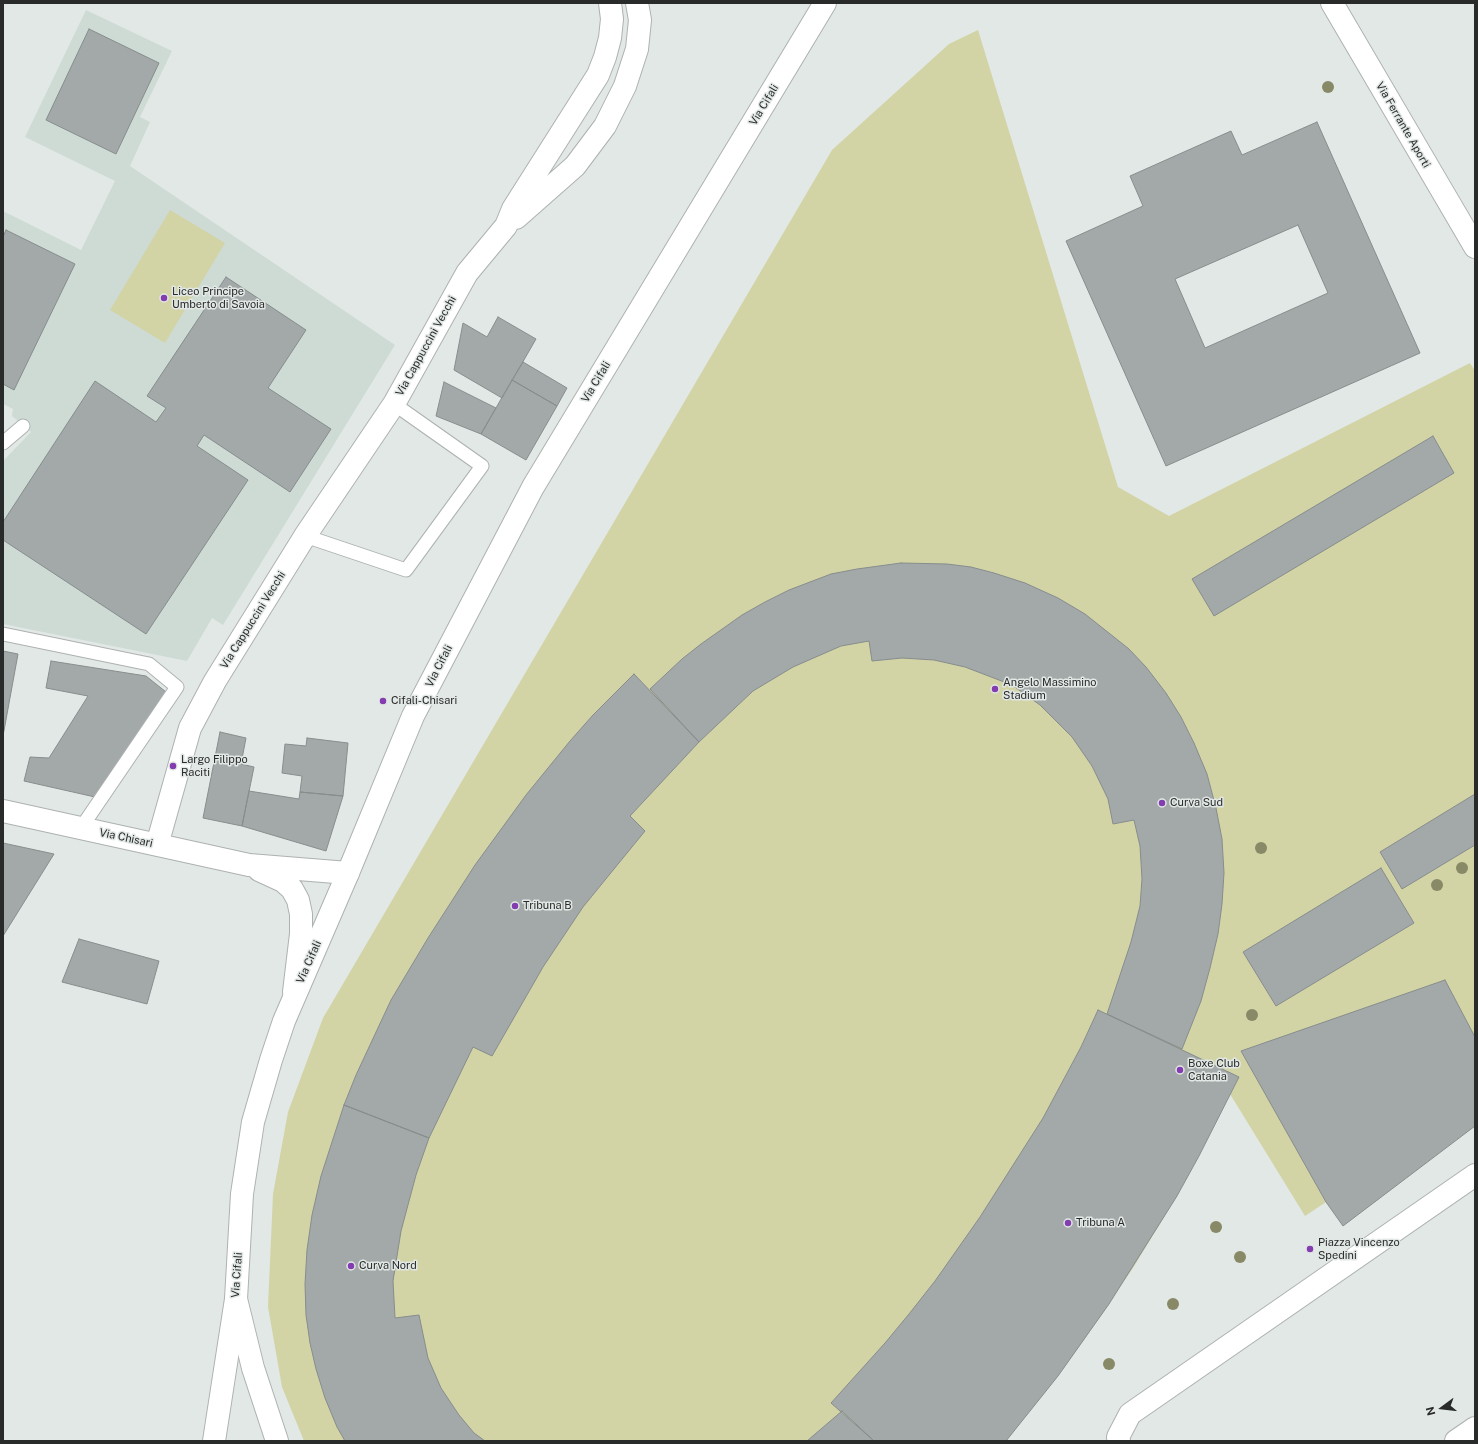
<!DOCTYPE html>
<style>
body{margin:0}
#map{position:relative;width:1478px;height:1444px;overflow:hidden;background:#e2e8e5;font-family:"Public Sans",sans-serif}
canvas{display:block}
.frame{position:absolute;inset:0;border:4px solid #292b2a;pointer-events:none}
.north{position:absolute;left:1422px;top:1388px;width:40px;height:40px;-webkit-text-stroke:3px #e2e8e5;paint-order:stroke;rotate:255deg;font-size:11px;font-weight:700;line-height:16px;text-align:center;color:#292b2a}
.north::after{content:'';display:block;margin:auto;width:14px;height:18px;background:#292b2a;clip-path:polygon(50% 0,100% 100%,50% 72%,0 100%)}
</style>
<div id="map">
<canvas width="1478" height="1444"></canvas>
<div class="frame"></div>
<div class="north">N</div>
</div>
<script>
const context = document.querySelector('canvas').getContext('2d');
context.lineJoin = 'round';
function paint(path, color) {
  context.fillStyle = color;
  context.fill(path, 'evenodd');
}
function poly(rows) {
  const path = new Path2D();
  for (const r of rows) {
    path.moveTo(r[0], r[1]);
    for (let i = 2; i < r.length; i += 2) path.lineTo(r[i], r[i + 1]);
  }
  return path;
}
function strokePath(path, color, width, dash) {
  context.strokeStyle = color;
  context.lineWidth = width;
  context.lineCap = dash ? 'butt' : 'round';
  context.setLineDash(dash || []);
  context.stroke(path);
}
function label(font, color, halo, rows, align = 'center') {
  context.font = font + ' "Public Sans",sans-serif';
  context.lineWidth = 3;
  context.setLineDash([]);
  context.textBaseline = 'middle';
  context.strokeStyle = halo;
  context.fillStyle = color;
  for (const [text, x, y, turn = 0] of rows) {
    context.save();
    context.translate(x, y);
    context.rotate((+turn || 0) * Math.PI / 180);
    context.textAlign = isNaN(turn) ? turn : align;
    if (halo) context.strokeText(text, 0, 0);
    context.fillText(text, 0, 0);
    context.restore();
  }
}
paint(poly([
 [86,10,172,51,140,117,150,122,130,166,395,345,223,625,212,618,187,661,3,624,3,461,31,432,12,416,13,409,3,404,3,211,81,250,115,181,25,137]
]), '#cedbd5');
paint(poly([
 [978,30,1118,487,1169,516,1470,363,1475,371,1475,1126,1343,1226,1326,1202,1305,1216,1230,1094,1177,1196,1133,1268,1084,1340,1058,1376,1006,1441,304,1441,282,1387,268,1307,273,1194,288,1112,323,1018,832,150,949,44],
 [170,210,225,243,165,343,110,310]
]), '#d2d4a6');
const building = poly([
 [89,29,159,63,116,154,46,120,89,29],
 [1317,122,1420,353,1166,466,1066,241,1143,206,1130,176,1231,131,1242,155,1317,122],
 [1298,225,1328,293,1205,348,1175,279,1298,225],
 [6,230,75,264,14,390,3,384,3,237,6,230],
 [226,277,306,330,268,388,331,429,290,492,204,435,197,446,248,480,146,634,3,540,3,522,95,381,156,422,166,408,147,396,226,277],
 [498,317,536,339,502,398,454,370,463,323,487,337,498,317],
 [523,362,567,388,557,406,512,380,523,362],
 [512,380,557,406,526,460,481,434,512,380],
 [444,382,496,408,481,434,436,416,444,382],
 [1433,436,1454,473,1214,616,1192,579,1433,436],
 [901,563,947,564,971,567,994,573,1025,583,1058,598,1085,614,1129,649,1146,667,1166,693,1181,717,1194,743,1207,774,1216,808,1222,839,1224,873,1222,904,1218,934,1210,968,1201,1001,1182,1049,1107,1014,1131,942,1140,906,1142,879,1140,846,1134,820,1113,824,1108,799,1092,766,1072,737,1040,705,1012,685,965,667,934,660,902,658,872,661,869,641,841,646,793,667,753,691,699,742,650,689,682,659,701,644,742,615,765,602,789,590,831,574,857,569,901,563],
 [3,651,18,654,3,736,3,651],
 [51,661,146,676,166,692,95,797,24,781,30,757,49,758,88,696,46,688,51,661],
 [634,674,699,742,630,816,645,831,583,907,543,967,492,1056,473,1047,429,1138,344,1105,356,1075,391,1000,428,938,475,865,526,795,570,741,593,715,634,674],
 [220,732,246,738,241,764,254,767,242,826,203,818,220,732],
 [307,738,348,743,343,796,300,792,302,776,282,773,285,744,306,746,307,738],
 [249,791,299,799,300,792,343,796,326,851,242,826,249,791],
 [1475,794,1475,845,1402,889,1380,852,1475,794],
 [3,843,54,854,3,936,3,843],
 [1381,868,1414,923,1276,1006,1243,952,1381,868],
 [79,939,159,961,147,1004,62,982,79,939],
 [1445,980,1475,1037,1475,1126,1343,1226,1326,1202,1241,1051,1445,980],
 [1098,1010,1239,1077,1199,1156,1177,1196,1109,1304,1058,1376,1006,1441,874,1441,831,1403,885,1343,909,1314,935,1281,980,1217,1043,1118,1081,1047,1098,1010],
 [344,1105,429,1138,416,1175,401,1231,393,1281,395,1318,419,1315,428,1358,441,1388,459,1415,474,1433,485,1441,345,1441,337,1427,325,1398,316,1369,310,1343,306,1315,305,1284,307,1250,312,1215,321,1176,344,1105],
 [842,1411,874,1441,807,1441,842,1411]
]);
paint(building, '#a3a9a9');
strokePath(building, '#878d8d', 1);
const service = poly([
 [3,443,23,426],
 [305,536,406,570,482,466,394,404],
 [3,634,149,664,177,687,81,828]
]);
const minor = poly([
 [516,218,575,166,605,126,625,86,637,49,640,20,637,3],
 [3,811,249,865,348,873],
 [157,845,190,728,215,681,305,536,394,404,467,273,506,226,513,209,598,75,605,57,610,38,612,19,610,3],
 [259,870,283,881,292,889,298,900,301,914,301,934,294,992],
 [236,1299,253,1368,277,1441],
 [1119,1441,1118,1437,1130,1414,1475,1175]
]);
const tertiary = poly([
 [1456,1441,1475,1428]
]);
const secondary = poly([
 [1332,3,1475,247],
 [214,1441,236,1299,242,1194,253,1122,271,1060,284,1021,348,873,413,716,533,487,825,3]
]);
strokePath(service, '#adb2b0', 15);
strokePath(minor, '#adb2b0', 24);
strokePath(tertiary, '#adb2b0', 24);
strokePath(secondary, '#adb2b0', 24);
strokePath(service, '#fff', 13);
strokePath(minor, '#fff', 22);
strokePath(tertiary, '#fff', 22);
strokePath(secondary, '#fff', 22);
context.fillStyle = '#888a67';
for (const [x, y] of [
 [1328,87],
 [1261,848],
 [1462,868],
 [1437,885],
 [1252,1015],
 [1216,1227],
 [1240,1257],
 [1173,1304],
 [1109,1364]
]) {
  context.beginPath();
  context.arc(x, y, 6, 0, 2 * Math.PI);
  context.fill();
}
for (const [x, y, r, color] of [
 [164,298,4,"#833db0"],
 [995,689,4,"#833db0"],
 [383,701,4,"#833db0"],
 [173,766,4,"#833db0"],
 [1162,803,4,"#833db0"],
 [515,906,4,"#833db0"],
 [1180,1070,4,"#833db0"],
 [1068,1223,4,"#833db0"],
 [1310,1249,4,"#833db0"],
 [351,1266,4,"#833db0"]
]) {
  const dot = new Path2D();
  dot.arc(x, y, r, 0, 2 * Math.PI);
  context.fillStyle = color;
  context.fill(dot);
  strokePath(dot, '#e2e8e5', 1.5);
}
label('11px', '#292b2a', '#e2e8e5', [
 ["Via Cifali",764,105,-59],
 ["Via Ferrante Aporti",1403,125,60],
 ["Via Cappuccini Vecchi",426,346,-61],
 ["Via Cifali",596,382,-59],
 ["Via Cappuccini Vecchi",253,620,-58],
 ["Via Cifali",439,666,-63],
 ["Via Chisari",126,838,12],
 ["Via Cifali",309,962,-66],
 ["Via Cifali",237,1275,-86]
]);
label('11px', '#292b2a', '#e2e8e5', [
 ["Liceo Principe",172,292],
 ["Umberto di Savoia",172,305],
 ["Angelo Massimino",1003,683],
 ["Stadium",1003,696],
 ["Cifali-Chisari",391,701],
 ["Largo Filippo",181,760],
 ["Raciti",181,773],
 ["Curva Sud",1170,803],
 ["Tribuna B",523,906],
 ["Boxe Club",1188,1064],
 ["Catania",1188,1077],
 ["Tribuna A",1076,1223],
 ["Piazza Vincenzo",1318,1243],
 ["Spedini",1318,1256],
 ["Curva Nord",359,1266]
], 'left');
</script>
